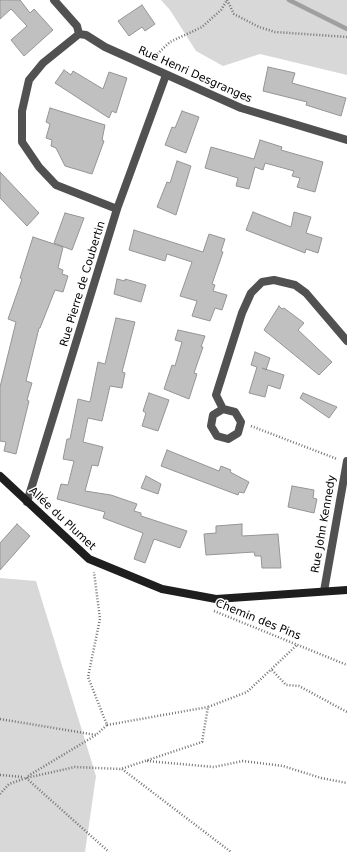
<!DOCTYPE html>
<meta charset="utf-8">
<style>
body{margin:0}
canvas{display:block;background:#fff}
</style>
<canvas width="347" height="852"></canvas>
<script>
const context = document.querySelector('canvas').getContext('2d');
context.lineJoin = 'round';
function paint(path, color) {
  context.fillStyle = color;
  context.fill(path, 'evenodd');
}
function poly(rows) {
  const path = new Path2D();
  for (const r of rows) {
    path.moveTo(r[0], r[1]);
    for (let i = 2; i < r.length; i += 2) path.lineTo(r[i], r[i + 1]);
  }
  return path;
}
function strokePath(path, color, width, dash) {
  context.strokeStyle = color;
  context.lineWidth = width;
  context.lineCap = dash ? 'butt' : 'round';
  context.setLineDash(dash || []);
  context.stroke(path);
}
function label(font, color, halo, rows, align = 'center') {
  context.font = font + ' "DejaVu Sans",sans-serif';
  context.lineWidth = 3;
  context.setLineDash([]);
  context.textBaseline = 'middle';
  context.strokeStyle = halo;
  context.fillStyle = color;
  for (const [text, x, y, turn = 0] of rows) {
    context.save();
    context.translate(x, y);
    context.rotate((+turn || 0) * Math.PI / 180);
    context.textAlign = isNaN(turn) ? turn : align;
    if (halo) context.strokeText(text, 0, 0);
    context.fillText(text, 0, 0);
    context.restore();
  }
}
paint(poly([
 [161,0,347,0,347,75,260,54,223,66,196,51,170,10],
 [0,578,36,581,96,776,85,852,0,852]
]), '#d8d8d8');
strokePath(poly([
 [289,0,347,29]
]), '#9f9f9f', 4.5);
const building = poly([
 [0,0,20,0,30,13,34,9,53,30,24,56,11,40,27,26,11,9,0,19,0,0],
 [142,5,155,24,145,31,142,27,129,36,118,21,142,5],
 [268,67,295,73,292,83,346,98,341,116,306,105,307,102,263,91,268,67],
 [64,70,71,75,73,71,103,89,109,72,127,78,116,113,112,111,109,118,55,83,64,70],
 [50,108,105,125,102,140,104,141,92,174,65,166,56,148,51,146,52,140,46,138,50,124,46,122,50,108],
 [182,111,199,117,186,153,165,145,172,127,175,128,182,111],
 [260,140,282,147,281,150,323,162,315,192,297,187,300,178,292,176,294,171,265,163,263,170,255,167,249,189,236,186,238,178,205,168,211,147,254,159,260,140],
 [177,161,191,166,176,215,157,207,167,182,170,183,177,161],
 [0,172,39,213,27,226,0,198,0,172],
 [253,212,291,227,294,212,311,217,306,233,322,238,318,253,306,249,305,253,246,230,253,212],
 [65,213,84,218,72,250,54,243,65,213],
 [134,230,203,252,209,234,225,239,221,251,223,252,212,284,215,285,213,291,227,295,222,310,215,308,210,321,192,316,197,301,180,296,192,262,167,254,165,261,129,250,134,230],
 [33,237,63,247,58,268,63,270,62,274,68,276,63,292,55,290,40,328,39,328,26,381,32,383,27,400,29,401,16,454,4,451,6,442,0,441,0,387,16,322,8,319,22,279,20,278,33,237],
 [117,279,125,281,125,279,146,285,141,302,114,294,117,279],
 [279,306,282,309,284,308,304,323,298,330,332,362,319,375,264,330,279,306],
 [116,318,135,322,122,372,125,373,122,388,110,386,102,421,88,418,83,442,103,447,98,466,92,465,85,491,111,495,137,504,134,511,141,513,141,516,187,531,180,548,154,539,145,563,134,559,143,533,103,518,105,512,57,499,61,484,68,485,74,461,63,459,67,439,70,439,78,399,90,402,98,362,105,364,116,318],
 [178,330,205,336,201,347,203,347,194,373,197,374,189,399,164,389,172,365,175,366,182,342,175,340,178,330],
 [255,352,270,358,266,370,262,368,284,375,280,389,268,385,265,397,249,393,257,367,251,365,255,352],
 [149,393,169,400,158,431,142,426,146,413,143,411,149,393],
 [303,393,337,407,329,418,300,398,303,393],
 [167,450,219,471,221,466,231,470,230,472,249,482,244,493,239,492,238,495,161,466,167,450],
 [146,476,161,484,158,494,141,488,146,476],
 [292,486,314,490,313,498,317,499,314,513,288,507,292,486],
 [17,524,30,536,0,570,0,543,17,524],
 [242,524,242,536,278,534,281,568,262,568,261,556,255,556,254,552,206,555,204,534,216,533,216,526,242,524]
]);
paint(building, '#c0c0c0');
strokePath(building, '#959595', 1);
strokePath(poly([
 [227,0,234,14,259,27,275,32,347,37],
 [153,58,170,42,202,27,221,10,227,0],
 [251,426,337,459],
 [214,611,347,665],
 [272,670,286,685,299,686,347,712],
 [0,719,96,735],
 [107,725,208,707],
 [147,761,214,767,243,761,283,766,321,778,347,783],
 [122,769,231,852],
 [0,775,23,777],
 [28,776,96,735,107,725,88,677,100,619,94,572],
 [26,778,109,852],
 [0,794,9,784,26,778,75,767,121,769,202,742,208,707,247,692,297,645]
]), '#737373', 2.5, [1, 2]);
strokePath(poly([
 [54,0,77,26,79,34,86,35,105,47,241,108,347,140],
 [79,34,43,63,29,80,22,111,22,142,39,167,56,185,117,209],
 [223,409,213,415,211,426,217,436,228,439,238,433,241,422,235,412,223,409,216,395,242,313,251,293,262,282,274,280,295,285,306,293,347,341],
 [27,502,117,209,166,75],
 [324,591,347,461]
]), '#515151', 8);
strokePath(poly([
 [0,476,89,559,162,589,216,599,347,590]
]), '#1e1e1e', 8);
label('11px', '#000', '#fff', [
 ["Rue Henri Desgranges",195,75,24],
 ["Rue Pierre de Coubertin",83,284,-73],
 ["Allée du Plumet",62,519,43],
 ["Rue John Kennedy",324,524,-80],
 ["Chemin des Pins",258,620,22]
]);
</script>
